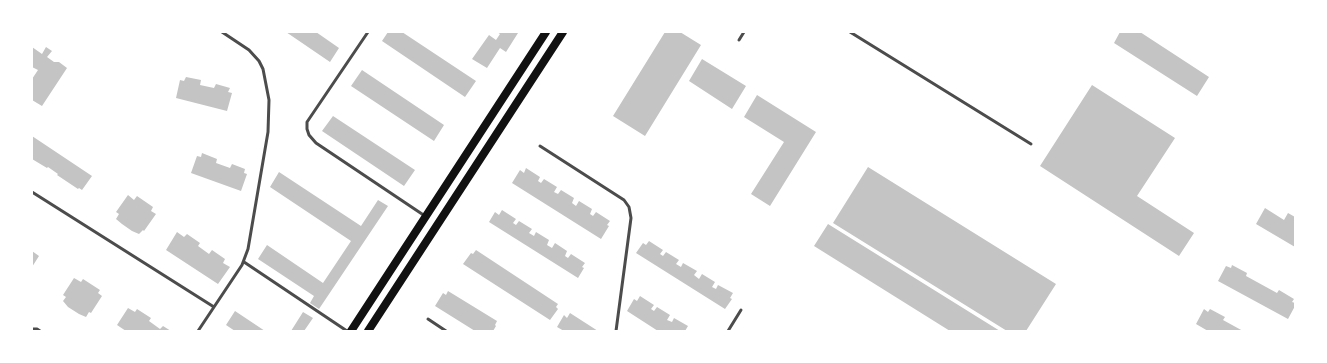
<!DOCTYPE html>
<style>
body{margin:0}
#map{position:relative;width:1327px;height:363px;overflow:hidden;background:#fff;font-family:Helvetica,sans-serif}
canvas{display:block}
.frame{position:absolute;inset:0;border:33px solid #fff;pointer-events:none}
</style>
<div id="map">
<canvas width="1327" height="363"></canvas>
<div class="frame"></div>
</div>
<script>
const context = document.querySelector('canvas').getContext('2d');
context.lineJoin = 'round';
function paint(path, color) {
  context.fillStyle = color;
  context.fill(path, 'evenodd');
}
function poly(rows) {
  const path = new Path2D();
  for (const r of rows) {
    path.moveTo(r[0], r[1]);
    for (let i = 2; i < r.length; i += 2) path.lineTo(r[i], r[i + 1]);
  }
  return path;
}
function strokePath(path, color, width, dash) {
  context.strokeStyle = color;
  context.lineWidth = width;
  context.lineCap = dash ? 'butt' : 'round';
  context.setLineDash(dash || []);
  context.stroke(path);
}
paint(poly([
 [286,32,316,32,339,48,330,62],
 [388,32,402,32,476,81,465,97,382,41],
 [497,32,516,32,518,33,506,52,500,48,487,68,472,59,489,35,496,40,500,34],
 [665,32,680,32,701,45,645,136,613,116],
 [1120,32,1140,32,1209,77,1197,96,1114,43],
 [32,47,42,54,46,47,52,51,47,57,54,62,59,62,67,68,42,106,32,100,32,79,38,70,32,67],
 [702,59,746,86,732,109,689,81],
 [362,70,444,125,434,141,351,86],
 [186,77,201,80,200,85,214,88,216,84,230,88,228,92,232,93,227,111,176,98,180,80,184,81],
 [1092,85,1175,138,1137,196,1194,233,1179,256,1040,166],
 [757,95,816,132,770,206,751,194,784,142,744,117],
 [333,116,415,170,404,186,322,131],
 [32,136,92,176,82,190,79,188,78,189,57,175,58,174,48,167,47,168,32,159],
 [202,153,217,159,216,163,230,168,232,164,245,169,244,173,247,174,241,191,191,173,197,156,201,157],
 [868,167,1056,284,1026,331,1007,331,833,223],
 [526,168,540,177,538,181,541,183,544,179,557,187,554,192,558,194,561,190,574,198,572,203,576,206,579,201,592,209,590,214,593,216,596,212,610,221,607,225,609,226,601,239,512,183,520,170,524,173],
 [279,172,361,226,378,200,388,206,319,309,310,303,314,296,258,259,267,245,323,283,351,241,270,187],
 [128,195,134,200,137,196,153,207,151,211,156,214,144,231,143,230,139,234,132,231,122,224,116,219,119,214,116,212],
 [1265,208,1284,220,1288,213,1295,217,1295,247,1256,224],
 [502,210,516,219,513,223,516,225,519,221,532,229,529,233,534,236,536,232,549,240,547,245,552,248,555,243,567,251,565,256,568,258,571,254,585,263,582,267,584,268,578,278,489,222,495,212,499,215],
 [828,224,1000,331,950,331,814,246],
 [177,232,184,237,187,234,200,243,198,246,209,254,212,250,225,259,223,263,230,267,218,284,166,250],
 [649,241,663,250,660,254,663,256,666,252,679,260,676,264,681,267,683,263,697,271,694,275,699,279,702,274,715,282,712,287,716,289,718,285,733,293,730,298,732,299,725,309,636,253,643,243,646,245],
 [476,250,558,304,556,307,558,309,550,320,463,264,471,253,473,254],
 [32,251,39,256,32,267],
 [1232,265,1247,273,1246,276,1277,293,1279,290,1294,299,1292,302,1295,303,1295,306,1288,319,1218,281,1226,266,1231,268],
 [74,278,81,282,83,279,100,290,98,293,102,296,91,313,89,312,86,317,79,314,68,307,63,301,66,297,63,295],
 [448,291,497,321,495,325,496,326,493,331,475,331,435,306,443,293,446,295],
 [640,296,654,305,651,309,654,311,657,307,670,315,667,320,672,322,674,318,688,326,685,331,658,331,627,311,634,299,637,301],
 [128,308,135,312,137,309,151,318,149,321,160,329,163,326,171,331,126,331,117,325],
 [1204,309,1208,312,1210,309,1225,317,1223,320,1243,331,1208,331,1196,324],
 [235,311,265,331,235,331,226,325],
 [303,312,313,318,304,331,291,331],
 [570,313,598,331,564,331,557,327,564,315,567,318]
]), '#c4c4c4');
strokePath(poly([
 [368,32,307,122,307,129,309,135,316,143,425,216],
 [850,32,1031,144],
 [739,40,744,32],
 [540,146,624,200,629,207,631,218,616,331],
 [32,192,214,307],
 [244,262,347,331],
 [428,319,446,331],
 [32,329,37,329,40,331],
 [198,331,242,265,248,249,268,132,269,100,263,69,259,61,249,50,222,32],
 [728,331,741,310]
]), '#4c4c4c', 3);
strokePath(poly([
 [351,331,546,32],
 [368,331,563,32]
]), '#111', 8);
</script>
